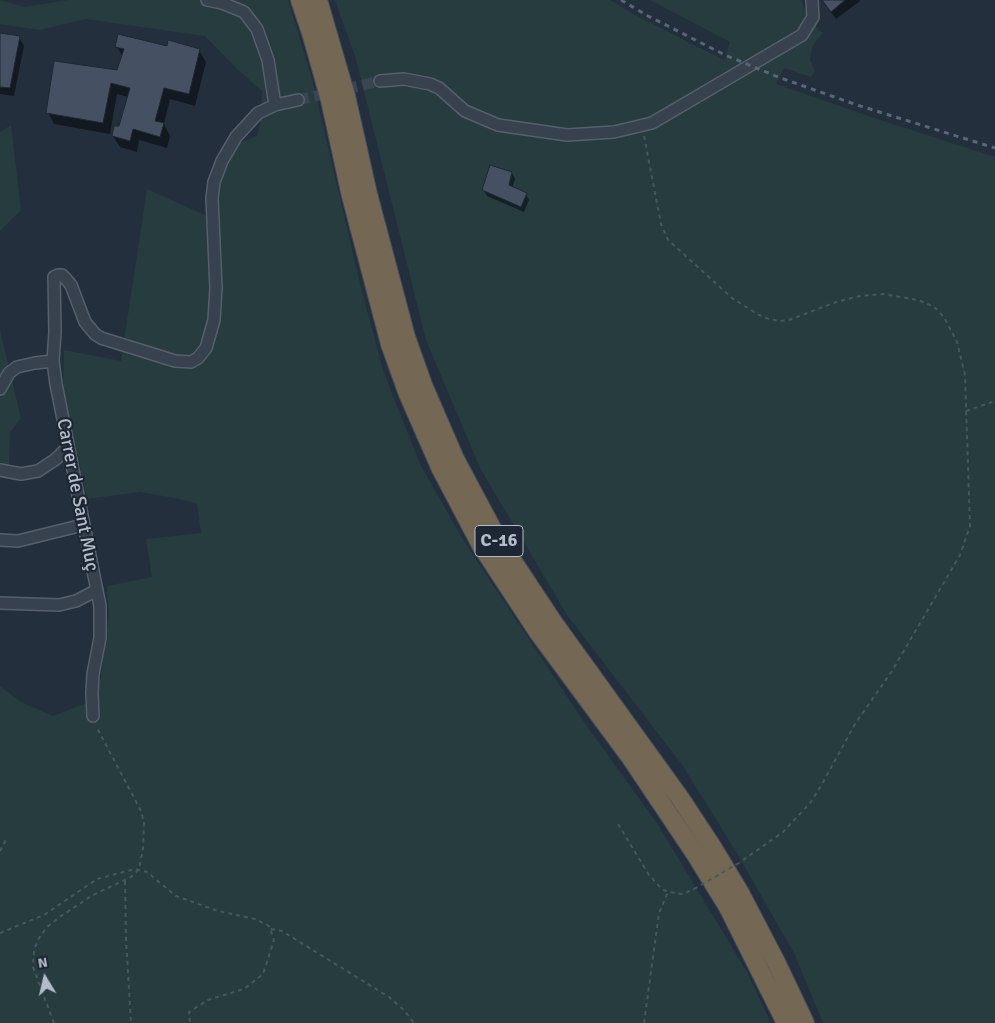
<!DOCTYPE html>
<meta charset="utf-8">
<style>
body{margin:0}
#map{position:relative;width:995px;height:1023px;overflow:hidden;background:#242f3e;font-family:Signika,sans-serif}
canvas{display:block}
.north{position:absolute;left:20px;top:953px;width:50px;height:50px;-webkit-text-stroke:4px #1d2633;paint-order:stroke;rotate:351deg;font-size:14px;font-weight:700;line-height:20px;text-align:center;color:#b4bcc9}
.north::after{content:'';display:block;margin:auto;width:18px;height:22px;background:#b4bcc9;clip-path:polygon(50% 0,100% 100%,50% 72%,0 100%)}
</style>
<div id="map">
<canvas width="995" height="1023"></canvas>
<div class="north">N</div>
</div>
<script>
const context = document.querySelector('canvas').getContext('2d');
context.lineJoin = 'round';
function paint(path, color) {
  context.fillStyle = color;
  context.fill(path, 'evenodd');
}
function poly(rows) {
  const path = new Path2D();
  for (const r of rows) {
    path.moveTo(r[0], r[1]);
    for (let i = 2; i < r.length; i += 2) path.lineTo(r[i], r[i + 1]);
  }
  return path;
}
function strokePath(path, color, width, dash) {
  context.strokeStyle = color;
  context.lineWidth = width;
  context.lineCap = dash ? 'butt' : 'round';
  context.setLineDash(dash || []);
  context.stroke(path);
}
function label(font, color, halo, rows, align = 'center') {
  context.font = font + ' Signika,sans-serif';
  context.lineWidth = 4.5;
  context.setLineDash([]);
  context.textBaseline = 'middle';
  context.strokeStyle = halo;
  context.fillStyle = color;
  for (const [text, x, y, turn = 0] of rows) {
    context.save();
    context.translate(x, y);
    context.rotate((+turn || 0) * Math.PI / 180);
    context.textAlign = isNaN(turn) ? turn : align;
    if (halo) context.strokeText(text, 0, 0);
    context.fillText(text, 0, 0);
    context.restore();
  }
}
paint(poly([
 [0,0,24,7,68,0,288,0,312,79,362,292,384,373,420,464,462,538,586,725,657,823,747,972,771,1023,0,1023,0,686,21,702,53,716,91,701,101,677,109,615,107,586,152,577,146,539,201,533,197,504,180,499,140,492,87,499,63,389,64,350,121,361,147,189,207,216,217,187,239,143,257,136,260,125,262,91,237,69,205,36,86,19,39,30,0,24],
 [335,0,610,0,637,16,724,60,730,42,650,0,801,0,809,21,823,33,813,45,811,53,810,60,815,71,811,77,784,68,776,84,874,118,995,157,995,1023,823,1023,795,955,738,855,683,766,567,615,480,468,426,340,356,59],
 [11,125,21,210,0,231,0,132],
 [0,330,21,418,10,432,9,466,0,462]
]), '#263c3f');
paint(poly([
 [822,0,859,0,860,1,836,19],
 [0,34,19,37,24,46,14,96,0,94],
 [117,47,199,50,206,62,195,106,170,99,164,124,170,136,167,148,139,140,137,152,120,147,113,136,119,128,128,97,117,94,110,134,54,124,48,112,118,71,123,57],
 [512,173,515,179,512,188,526,194,529,200,524,212,487,196,484,190]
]), '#0007');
const building = poly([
 [822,0,845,0,831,12,822,0],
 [0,33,20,36,10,88,0,87,0,33],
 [118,34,167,46,168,40,200,49,189,94,164,88,155,121,164,123,160,137,133,129,130,141,112,136,114,126,119,126,130,88,111,83,103,123,46,113,54,61,117,70,124,49,115,47,118,34],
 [490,165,512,172,509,185,527,193,521,207,482,190,490,165]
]);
paint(building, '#455162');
strokePath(building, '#1f2835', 1);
strokePath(poly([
 [298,100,380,81]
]), '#3a4453', 11, [11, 5.5]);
const minor = poly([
 [207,0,222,3,244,12,257,29,268,60,275,105],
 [380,81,404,79,430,84,439,88,465,111,498,125,567,135,614,132,652,123,802,35,813,17,812,0],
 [0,389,9,373,17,367,35,363,53,361],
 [0,470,21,474,38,471,56,459,68,447],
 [0,540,18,541,83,525],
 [0,603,59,605,76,601,97,590],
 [93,716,92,693,93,674,100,638,100,606,56,384,53,361,55,332,54,277,58,275,62,275,66,279,71,285,85,322,95,334,101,338,175,361,191,362,198,358,206,348,214,320,216,288,212,198,214,182,222,161,236,137,258,113,275,105,298,100]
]);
const highway = poly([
 [300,0,312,36,330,100,351,196,390,344,408,394,440,467,481,545,538,632,631,758,696,855,728,907,786,1023],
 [318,0,346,96,368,194,406,337,423,385,455,459,496,536,553,622,680,798,711,845,740,893,777,964,805,1023]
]);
strokePath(minor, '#565f6c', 14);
strokePath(highway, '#434c59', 20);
strokePath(poly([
 [644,136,661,224,668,240,732,298,759,315,769,319,780,321,789,320,836,302,860,296,883,294,918,300,928,304,938,310,945,319,957,342,965,375,970,526,960,555,892,671,855,724,821,786,810,803,783,832,739,863],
 [966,411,995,401],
 [618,824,649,875,662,889,668,892,683,894,694,889],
 [0,851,7,838],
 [125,881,126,939,131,1023],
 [271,929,282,931,389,997,404,1010,414,1023],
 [0,933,44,915,97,879,135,869,147,872,176,896,218,911,255,919,269,926,274,940,263,974,244,989,208,1000,189,1012,190,1023],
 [54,1023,33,967,34,950,39,938,47,927,61,916,93,895,131,877,139,869,143,849,144,822,141,811,96,726],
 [644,1023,659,913,668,892]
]), '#44595c', 2, [4, 4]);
strokePath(minor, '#38414e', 11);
strokePath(highway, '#746855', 18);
strokePath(poly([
 [621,0,648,16,725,55,778,77,857,105,995,148]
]), '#5a6575', 3, [5, 5]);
strokePath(poly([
 [694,889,739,863]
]), '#44595c', 2, [4, 4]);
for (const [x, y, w] of [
 [499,541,48]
]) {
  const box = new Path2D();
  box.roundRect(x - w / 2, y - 15.5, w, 31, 4);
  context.fillStyle = '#1d2633';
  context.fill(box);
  strokePath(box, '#b4bcc9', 1);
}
label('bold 18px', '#b4bcc9', null, [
 ["C-16",499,541]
]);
label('19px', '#b4bcc9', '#1d2633', [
 ["Carrer de Sant Muç",77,495,79]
]);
</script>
